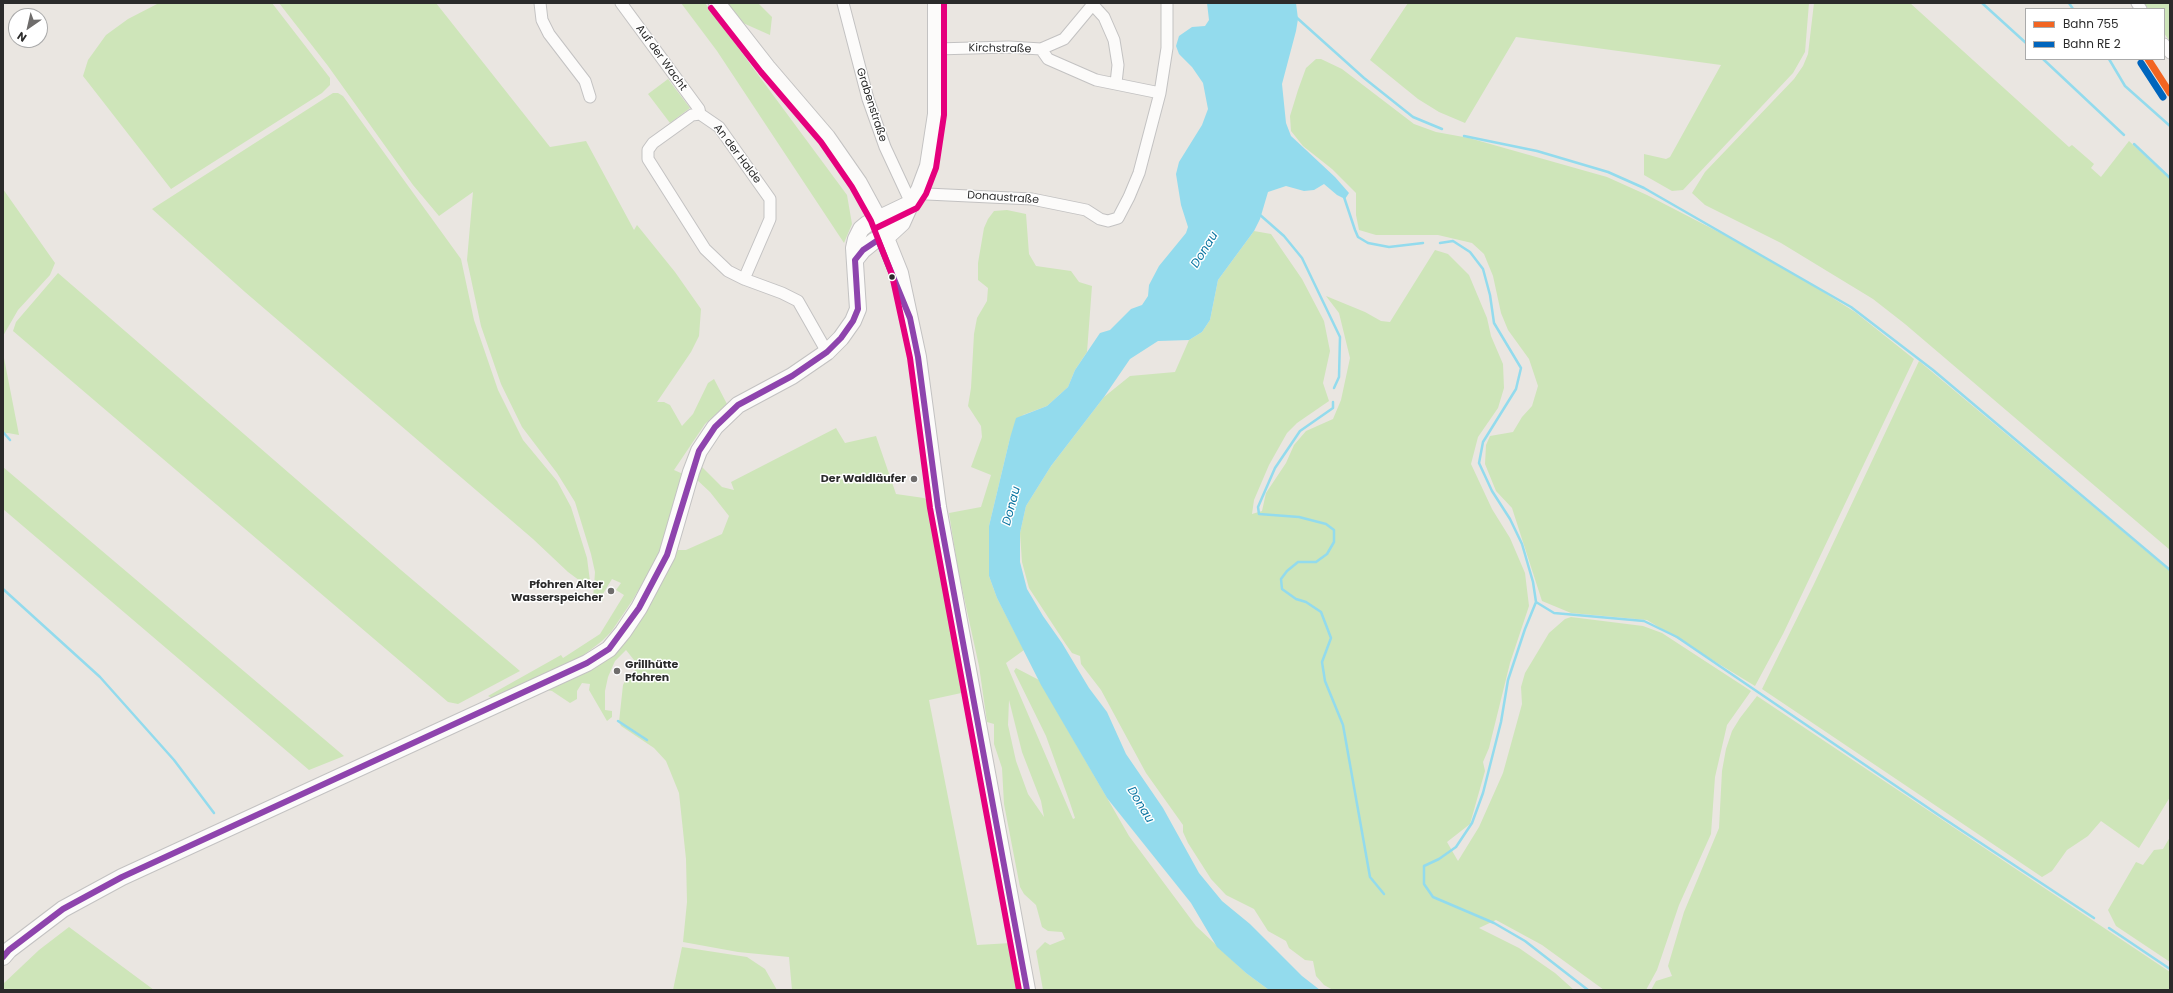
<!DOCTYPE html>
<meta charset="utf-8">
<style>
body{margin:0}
#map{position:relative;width:2173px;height:993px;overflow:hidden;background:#eae6e1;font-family:Poppins,sans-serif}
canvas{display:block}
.frame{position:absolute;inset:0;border:4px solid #2b2b2b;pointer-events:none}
.legend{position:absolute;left:2025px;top:8px;width:140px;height:52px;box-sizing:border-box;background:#fff;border:1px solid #aaa;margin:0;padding:5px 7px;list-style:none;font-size:12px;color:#2b2b2b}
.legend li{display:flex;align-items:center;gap:8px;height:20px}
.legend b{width:20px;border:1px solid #aaa}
.north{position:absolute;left:8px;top:8px;width:40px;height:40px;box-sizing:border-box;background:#fff;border:1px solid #aaa;border-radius:50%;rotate:214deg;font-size:11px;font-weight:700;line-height:16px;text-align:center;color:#2b2b2b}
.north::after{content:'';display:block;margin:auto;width:14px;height:18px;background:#6e6c6b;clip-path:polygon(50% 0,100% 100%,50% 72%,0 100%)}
</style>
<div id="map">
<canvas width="2173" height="993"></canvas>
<div class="frame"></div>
<ul class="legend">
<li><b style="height:5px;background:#f26522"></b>Bahn 755</li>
<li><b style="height:5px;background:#0065bd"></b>Bahn RE 2</li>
</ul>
<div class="north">N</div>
</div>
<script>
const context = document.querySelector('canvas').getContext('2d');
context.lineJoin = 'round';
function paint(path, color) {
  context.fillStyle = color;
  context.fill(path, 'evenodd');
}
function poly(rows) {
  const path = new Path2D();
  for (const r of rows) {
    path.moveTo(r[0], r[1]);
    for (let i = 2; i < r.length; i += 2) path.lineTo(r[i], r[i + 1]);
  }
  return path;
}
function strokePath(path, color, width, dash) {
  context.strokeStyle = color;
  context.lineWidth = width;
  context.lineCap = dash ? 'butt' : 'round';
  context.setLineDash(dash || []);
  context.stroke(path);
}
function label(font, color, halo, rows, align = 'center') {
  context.font = font + ' Poppins,sans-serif';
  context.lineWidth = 3;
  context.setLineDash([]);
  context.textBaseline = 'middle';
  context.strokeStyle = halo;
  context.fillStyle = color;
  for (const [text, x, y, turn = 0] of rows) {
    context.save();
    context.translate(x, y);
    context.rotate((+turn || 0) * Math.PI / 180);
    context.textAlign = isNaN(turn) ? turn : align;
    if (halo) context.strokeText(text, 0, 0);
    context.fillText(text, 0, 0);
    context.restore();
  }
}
paint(poly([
 [159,3,272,3,330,78,330,85,322,93,171,189,83,76,88,60,106,35,128,19],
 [279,3,436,3,550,147,586,141,634,230,637,225,675,272,701,309,699,336,691,352,657,402,664,402,670,405,682,426,693,414,708,383,714,379,727,404,705,424,674,470,683,474,667,534,658,557,632,601,611,632,602,641,572,664,492,698,488,696,561,655,563,658,600,634,624,595,616,590,621,583,612,579,601,597,603,601,593,600,595,572,591,554,575,502,557,473,522,427,501,384,481,326,467,260,473,192,439,216,413,185,328,66],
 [681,3,705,3,847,195,852,224,844,243,717,51],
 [726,3,758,3,772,17,770,35,743,23],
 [1408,3,1809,3,1805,52,1793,73,1683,190,1672,191,1644,175,1644,154,1666,159,1670,157,1721,65,1516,37,1465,123,1439,112,1418,99,1370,60],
 [1814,3,1910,3,2069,147,2072,145,2094,164,2091,168,2101,177,2129,141,2170,179,2170,550,1905,324,1873,299,1781,243,1705,205,1692,193,1705,172,1794,79,1803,66,1808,54],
 [2144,3,2170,3,2170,42,2164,33,2164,9,2148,9],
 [1316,59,1321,59,1342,69,1414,124,1436,132,1469,138,1607,177,1647,195,1734,240,1809,283,1855,312,1914,359,1783,634,1755,686,1647,620,1571,613,1542,601,1512,508,1496,491,1485,464,1486,445,1490,436,1513,432,1522,417,1532,406,1538,386,1529,359,1508,330,1501,313,1493,276,1484,254,1472,243,1438,235,1376,235,1359,230,1356,215,1356,193,1332,169,1303,146,1291,131,1290,116,1298,90,1306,68],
 [668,79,690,108,670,123,648,94],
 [333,93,338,93,343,96,461,259,474,320,498,390,523,440,557,481,571,507,587,558,591,589,568,572,533,539,245,292,152,209],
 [3,189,55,263,50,275,18,310,3,336],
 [1007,210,1026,214,1029,254,1036,266,1071,271,1079,282,1092,286,1087,352,1075,370,1068,387,1047,406,1023,415,1010,438,989,526,989,576,997,598,1024,650,1006,663,1073,819,1075,818,1069,800,1046,736,1014,671,1016,668,1039,680,1129,836,1196,926,1246,973,1269,990,1043,990,1036,951,1045,942,1050,945,1065,939,1062,932,1048,931,1042,927,1036,905,1024,894,1020,887,1004,804,1002,768,994,744,994,724,987,722,979,666,958,570,949,513,981,507,991,475,971,467,982,437,981,426,968,406,971,388,974,334,977,318,987,301,988,288,978,280,978,263,984,228,988,219,994,211],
 [1009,700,1022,752,1041,801,1044,817,1028,794,1016,761,1008,725],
 [1254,231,1271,234,1302,279,1324,321,1330,351,1323,383,1329,401,1297,423,1287,433,1269,465,1254,500,1252,514,1262,511,1266,493,1286,463,1294,445,1306,431,1333,419,1341,400,1350,358,1339,313,1326,296,1365,312,1381,321,1390,322,1435,250,1448,254,1469,275,1487,318,1491,336,1503,364,1504,388,1498,408,1478,437,1471,464,1492,509,1510,538,1525,573,1529,606,1510,663,1489,748,1483,762,1485,771,1470,824,1447,842,1458,861,1479,827,1503,773,1522,704,1521,687,1525,673,1549,633,1565,619,1571,617,1643,626,1662,633,1751,691,1727,725,1715,777,1711,834,1679,905,1657,970,1646,990,1604,990,1542,945,1496,920,1479,928,1519,948,1555,973,1574,990,1333,990,1324,985,1316,976,1313,961,1305,960,1289,948,1286,941,1268,931,1254,909,1226,895,1211,879,1188,843,1183,832,1183,825,1146,773,1101,690,1081,664,1080,656,1072,653,1065,643,1029,588,1022,562,1020,533,1026,506,1051,466,1104,397,1130,376,1175,372,1189,340,1202,332,1210,320,1218,280],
 [58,273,401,570,520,671,458,704,448,702,13,331,16,322],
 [3,357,4,358,19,435,8,433,3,434],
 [1919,361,2170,571,2170,797,2139,848,2101,821,2088,836,2067,850,2052,871,2042,877,1762,689,1814,584],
 [836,428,845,443,876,436,896,494,924,498,933,503,966,692,929,700,977,945,1011,943,1018,990,792,990,789,957,738,952,683,942,687,902,686,859,679,793,666,761,654,748,621,726,619,722,623,685,625,681,636,669,634,660,626,650,615,661,608,677,605,691,605,710,612,711,612,717,607,721,589,690,590,684,582,683,577,691,577,699,570,703,552,691,546,690,509,709,468,725,609,652,672,550,686,550,722,534,729,516,710,492,695,478,700,465,722,487,734,490,731,482],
 [3,467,344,756,309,770,3,509],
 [1757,696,2170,972,2170,990,1651,990,1656,981,1672,976,1668,966,1684,912,1719,828,1722,771,1726,749,1732,731,1740,718],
 [2170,837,2170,962,2116,926,2108,910,2136,862,2143,865,2154,850,2163,849],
 [69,927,154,990,3,990,3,984,39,950],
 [682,947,747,957,765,969,777,990,673,990]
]), '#cee5b9');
paint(poly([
 [1207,3,1296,3,1298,19,1296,31,1282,84,1286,123,1291,136,1335,177,1349,193,1345,199,1337,195,1324,184,1314,190,1304,191,1286,186,1268,192,1260,219,1254,231,1218,280,1210,320,1202,332,1189,340,1158,341,1130,359,1104,397,1051,466,1026,506,1020,533,1020,562,1027,589,1043,616,1062,643,1089,688,1107,712,1126,754,1163,808,1199,873,1222,901,1250,924,1302,976,1320,990,1269,990,1246,973,1217,947,1191,903,1107,798,1041,685,997,598,989,576,989,526,1010,438,1016,418,1047,406,1068,387,1075,370,1100,333,1110,330,1131,309,1142,305,1148,296,1149,285,1159,266,1186,233,1188,227,1181,205,1176,174,1179,162,1202,125,1208,109,1203,83,1192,67,1179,54,1176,46,1179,36,1192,27,1205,26,1209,20]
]), '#93dbed');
strokePath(poly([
 [1982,3,2026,43],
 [2069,3,2073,9],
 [1296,17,1364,78,1413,117,1442,129],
 [2043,59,2124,135],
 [2109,59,2125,86,2170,126],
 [1464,136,1537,151,1608,172,1644,188,1851,307,1933,370,2170,570],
 [2134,144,2170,178],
 [1344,197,1355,230,1358,237,1368,243,1389,247,1423,243],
 [1259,214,1284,236,1302,258,1340,337,1339,377,1334,388],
 [1440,243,1453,241,1470,252,1483,269,1490,295,1494,323,1521,368,1516,389,1483,442,1479,463,1492,491,1510,519,1522,544,1533,582,1536,602,1525,629,1508,680,1501,722,1483,793,1472,823,1456,847,1439,859,1424,866,1424,884,1433,897,1494,923,1525,941,1588,990],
 [1333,402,1333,408,1300,431,1275,468,1258,507,1259,514,1299,517,1326,524,1334,530,1334,542,1327,554,1316,562,1298,562,1287,571,1281,579,1282,589,1296,599,1306,602,1321,612,1331,638,1322,662,1325,681,1343,725,1370,877,1384,894],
 [3,432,10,440],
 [3,589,100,677,174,760,214,813],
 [1536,602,1554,613,1644,621,1677,637,1943,818,2094,918],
 [618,721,647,740],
 [2109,928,2170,969]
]), '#93dbed', 2.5);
const street = poly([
 [540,3,542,20,549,34,585,81,590,97],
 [621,3,699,109,700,114],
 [843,3,868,99,885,147,911,203],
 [2137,3,2141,9],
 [1093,5,1104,17,1114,40,1118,65,1116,83],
 [2164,44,2170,53],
 [936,49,1009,47,1041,49,1064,39,1094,3],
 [1041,49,1048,59,1096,80,1160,93],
 [919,190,927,194,1032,199,1086,210,1100,219,1108,221,1118,218,1129,197,1139,173,1160,93,1167,48,1167,3],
 [744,279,770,219,770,199,719,127,700,114,692,115,653,143,648,150,648,159,705,249,728,271,744,279,782,293,798,301,827,352]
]);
const secondary = poly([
 [717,3,767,67,827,137,859,183,878,218,900,273,918,357,938,507,1027,990],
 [855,260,863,250,874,241,889,235,902,223,911,203,919,190,928,166,936,114,936,3],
 [3,957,9,950,63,909,122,877,587,663,609,649,623,632,639,608,667,555,691,472,699,451,715,427,738,405,792,376,827,352,841,338,853,321,858,309,854,248,856,239,861,229,867,224,911,203]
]);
strokePath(street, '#c3c2c2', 13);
strokePath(secondary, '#c3c2c2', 18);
strokePath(street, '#fcfbfa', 11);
strokePath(secondary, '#fcfbfa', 16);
strokePath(poly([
 [3,957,9,950,63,909,122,877,587,663,609,649,639,608,667,555,699,451,715,427,738,405,792,376,827,352,841,338,853,321,858,309,855,260,863,250,878,240,910,318,918,357,938,507,1027,990]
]), '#8e44ad', 6);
strokePath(poly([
 [711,8,761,72,821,142,852,187,871,221,892,275,910,358,930,508,1019,990],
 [876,228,917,208,926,194,936,168,944,115,944,3]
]), '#e5007d', 6);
strokePath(poly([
 [2148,59,2170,93]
]), '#f26522', 7);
strokePath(poly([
 [2141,63,2163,97]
]), '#0065bd', 7);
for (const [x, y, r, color] of [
 [892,277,3.5,"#2b2b2b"],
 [914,479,4,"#6e6c6b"],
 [611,591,4,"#6e6c6b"],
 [617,671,4,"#6e6c6b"]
]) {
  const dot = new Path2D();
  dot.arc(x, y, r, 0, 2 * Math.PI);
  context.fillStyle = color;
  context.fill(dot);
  strokePath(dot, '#fff', 1.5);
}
label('11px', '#2b2b2b', '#fff', [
 ["Kirchstraße",1000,49,1],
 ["Auf der Wacht",661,58,54],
 ["Grabenstraße",871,105,72],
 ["An der Halde",737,154,53],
 ["Donaustraße",1003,198,4]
]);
label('bold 11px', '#2b2b2b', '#fff', [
 ["Der Waldläufer",906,479],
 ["Pfohren Alter",603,585],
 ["Wasserspeicher",603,598],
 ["Grillhütte",625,665,"left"],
 ["Pfohren",625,678,"left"]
], 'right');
label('italic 12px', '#0a75a1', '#fff', [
 ["Donau",1205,250,-58],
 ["Donau",1012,506,-75],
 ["Donau",1140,805,59]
]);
</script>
